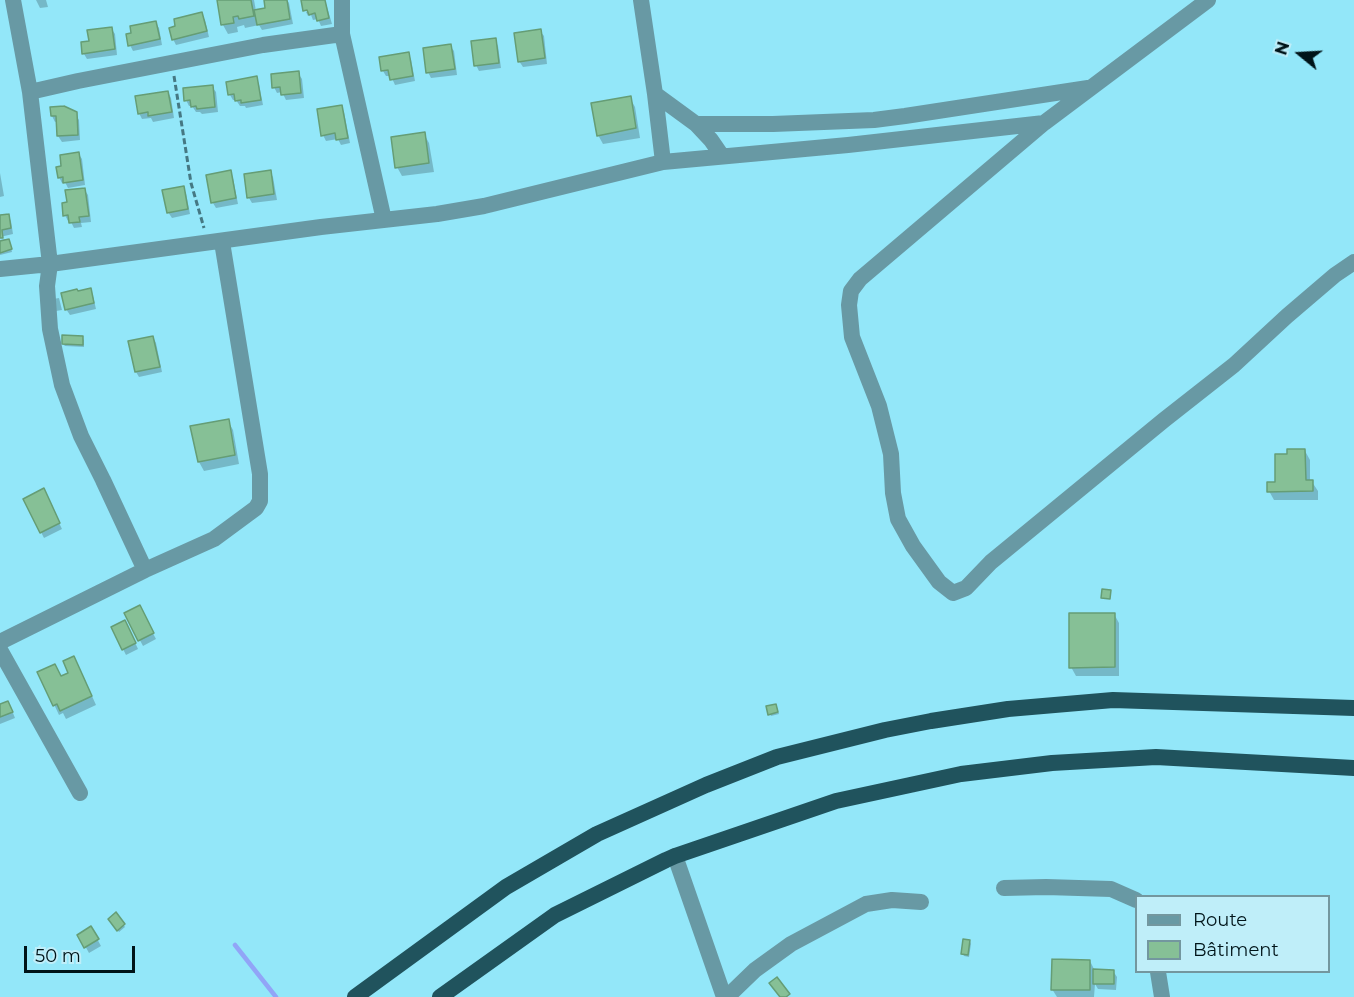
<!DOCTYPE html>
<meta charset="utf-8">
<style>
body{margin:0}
#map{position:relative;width:1354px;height:997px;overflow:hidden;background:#93e7f9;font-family:Montserrat,sans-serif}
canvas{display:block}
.legend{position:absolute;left:1135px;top:895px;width:195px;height:78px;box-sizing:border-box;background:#bfeef9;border:2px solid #73979f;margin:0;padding:8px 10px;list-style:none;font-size:18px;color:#001419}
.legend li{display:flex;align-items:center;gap:12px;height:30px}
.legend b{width:30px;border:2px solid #73979f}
.north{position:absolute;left:1270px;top:24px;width:60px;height:60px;-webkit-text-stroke:4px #bfeef9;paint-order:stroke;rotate:288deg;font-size:16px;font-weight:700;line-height:24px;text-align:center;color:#001419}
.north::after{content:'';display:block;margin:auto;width:21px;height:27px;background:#001419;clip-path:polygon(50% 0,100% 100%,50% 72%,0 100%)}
.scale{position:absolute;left:24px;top:946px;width:111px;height:27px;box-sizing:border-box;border:3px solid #001419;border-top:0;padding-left:8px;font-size:18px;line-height:21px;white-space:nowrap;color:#001419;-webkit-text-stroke:4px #bfeef9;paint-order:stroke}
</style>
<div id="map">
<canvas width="1354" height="997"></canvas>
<ul class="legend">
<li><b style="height:8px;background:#6899a4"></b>Route</li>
<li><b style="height:16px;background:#86c096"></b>Bâtiment</li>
</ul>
<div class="north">N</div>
<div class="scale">50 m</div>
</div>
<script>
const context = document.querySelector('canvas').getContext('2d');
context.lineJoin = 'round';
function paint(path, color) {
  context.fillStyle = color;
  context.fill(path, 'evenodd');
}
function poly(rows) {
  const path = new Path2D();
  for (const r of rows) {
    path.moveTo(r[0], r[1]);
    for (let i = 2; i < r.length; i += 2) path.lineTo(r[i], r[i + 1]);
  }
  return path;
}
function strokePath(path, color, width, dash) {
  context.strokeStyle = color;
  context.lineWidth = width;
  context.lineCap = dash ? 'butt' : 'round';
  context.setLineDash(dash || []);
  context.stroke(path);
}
paint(poly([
 [36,0,46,0,48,7,40,8],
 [218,0,254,0,256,11,267,9,273,0,287,0,289,3,293,24,262,30,259,25,245,28,244,25,237,27,238,32,228,34,223,25],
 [302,0,325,0,332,24,321,26,318,19,313,20,311,15,308,16,306,12,315,10],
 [201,14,205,20,209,37,176,45,173,39],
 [155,22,159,28,162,45,133,51,130,45],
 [111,28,115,34,117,55,87,59,84,54],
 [540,31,544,36,547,64,523,67,519,61],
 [495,40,498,46,501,68,479,71,476,65],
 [450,46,454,51,457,75,431,78,428,72],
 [408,53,411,59,415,81,395,85,391,76,386,76,383,71],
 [298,73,302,79,304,98,286,100,282,92,277,93,274,87],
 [256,78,259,84,263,105,246,108,245,106,240,106,236,100,233,100,230,95],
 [212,87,216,92,218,112,202,114,200,112,196,112,192,106,189,106,186,100],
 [168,92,171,98,174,118,153,122,151,118,142,119,139,113],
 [630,98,635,107,640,138,603,144,598,135],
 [341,106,344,112,350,143,341,145,338,139,326,141,323,135],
 [75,113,79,120,80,140,62,142,58,136,58,121,55,122,52,116],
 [424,134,429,143,434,172,402,176,397,167],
 [78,153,82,159,85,185,68,188,65,182,62,183,59,177,63,168],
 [230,172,233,178,238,204,216,208,213,203],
 [270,172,273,177,277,200,252,203,249,198],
 [0,173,4,196,0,197],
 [183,188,186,193,190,214,172,218,168,212],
 [84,189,88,195,91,222,81,223,82,227,74,228,70,220,68,221,65,215,68,204],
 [8,215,11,221,13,234,0,237,0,216],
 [5,239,5,241,10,243,12,252,0,255,0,240],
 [90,290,93,296,96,309,70,315,66,309,78,293],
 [59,298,62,310,56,311,53,299],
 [64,337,82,338,84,340,84,347,65,346,63,344],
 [153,337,156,343,162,372,139,377,136,372],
 [228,421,233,430,239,464,204,471,199,462],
 [1305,451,1310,460,1310,482,1312,482,1318,491,1318,500,1274,500,1269,491,1276,484,1289,455],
 [46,496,62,529,44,538,41,532],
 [139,607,156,639,143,646,126,614],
 [1114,614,1119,623,1119,676,1076,676,1071,667],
 [128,627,138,649,126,655,123,649],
 [79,667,96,705,66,719,63,713,59,715,39,672,61,678],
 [0,706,11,708,15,718,0,724],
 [776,706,779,714,771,716,770,714],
 [116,914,125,927,119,932,109,919],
 [91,928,101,946,89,953,79,935],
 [970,941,971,944,969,957,964,956,963,954],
 [1090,961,1095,971,1113,971,1117,977,1116,990,1098,989,1095,984,1094,997,1057,997,1052,989]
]), '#0003');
strokePath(poly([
 [235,945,276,997]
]), '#91a5f7', 4.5);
const building = poly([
 [217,0,251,0,254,16,239,19,238,16,233,17,234,23,221,25,217,0],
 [264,0,287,0,290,19,257,25,254,10,265,8,264,0],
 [301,0,325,0,329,18,317,21,315,13,309,15,307,10,303,11,301,0],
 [202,12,207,31,172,40,169,28,175,26,174,19,202,12],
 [156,21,160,39,128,46,126,34,131,33,130,26,156,21],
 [112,27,115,49,82,54,81,42,89,41,87,30,112,27],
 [541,29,545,58,518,62,514,33,541,29],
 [496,38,499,63,474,66,471,41,496,38],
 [451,44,455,69,426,73,423,48,451,44],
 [409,52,413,76,390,80,388,70,381,71,379,57,409,52],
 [299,71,301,93,281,95,280,87,272,88,271,74,299,71],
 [257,76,261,100,241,103,241,100,235,101,234,94,228,95,226,82,257,76],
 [213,85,215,107,197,109,196,106,191,107,190,100,184,101,183,88,213,85],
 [168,91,172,112,148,116,148,112,138,114,135,96,168,91],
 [631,96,636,128,597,136,591,103,631,96],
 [342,105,348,138,336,140,335,133,321,136,317,109,342,105],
 [64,106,77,112,78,135,57,136,56,116,51,116,50,107,64,106],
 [425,132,429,163,395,168,391,137,425,132],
 [79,152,83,180,63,183,63,177,58,178,56,167,61,166,60,155,79,152],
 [231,170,236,198,211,203,206,175,231,170],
 [271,170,274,194,247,198,244,174,271,170],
 [184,186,188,209,167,213,162,190,184,186],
 [85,188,89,216,79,217,80,222,69,223,68,215,63,216,62,203,67,202,65,190,85,188],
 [9,214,11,228,2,230,3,238,0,238,0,215,9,214],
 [9,239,12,249,0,253,0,241,9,239],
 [91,288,94,303,65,310,61,293,77,289,78,291,91,288],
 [62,335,83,336,83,345,62,344,62,335],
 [153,336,160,367,135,372,128,341,153,336],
 [229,419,235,455,198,462,190,426,229,419],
 [1287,449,1305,449,1306,480,1313,480,1313,491,1267,492,1267,482,1275,482,1275,454,1287,454,1287,449],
 [44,488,60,523,40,533,23,499,44,488],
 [1102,589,1111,590,1110,599,1101,598,1102,589],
 [140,605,154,633,138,641,124,613,140,605],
 [1069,613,1115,613,1115,667,1069,668,1069,613],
 [125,620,136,643,122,650,111,627,125,620],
 [74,656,92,696,60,711,57,704,53,706,37,672,55,664,61,676,68,673,63,661,74,656],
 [8,701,13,712,0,717,0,704,8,701],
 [776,704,778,712,768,715,766,706,776,704],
 [116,912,125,924,117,931,108,919,116,912],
 [91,926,99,939,84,948,77,935,91,926],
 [963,939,970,940,968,955,961,954,963,939],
 [1052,959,1090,960,1090,990,1051,990,1052,959],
 [1093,969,1114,970,1114,984,1093,984,1093,969],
 [777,977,790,994,786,997,780,997,769,983,777,977]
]);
paint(building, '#86c096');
strokePath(building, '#659d75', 1.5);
strokePath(poly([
 [174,76,191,183,204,228]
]), '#457883', 3, [6, 3]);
strokePath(poly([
 [13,0,30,92,50,264,321,227,437,214,484,206,663,162],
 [342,0,342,34,384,220],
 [641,0,655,94,663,162,848,145,1044,123],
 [1208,0,1044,123,860,279,851,291,849,305,852,337,879,406,891,454,893,493,898,519,913,546,939,582,953,593,966,588,991,562,1164,420,1234,365,1287,316,1335,275,1354,262],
 [30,92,78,81,263,45,342,34],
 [655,94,696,124,711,140,722,156],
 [696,124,773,124,874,120,905,116,1088,88],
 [0,269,50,264,47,286,50,329,62,385,81,436,103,480,145,570],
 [0,642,145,570,214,539,256,508,260,501,260,474,222,242],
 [0,650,80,793],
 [675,856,724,997],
 [1004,888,1046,887,1111,889,1136,900],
 [1158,972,1162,997],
 [727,997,755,970,791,944,866,904,892,900,921,902]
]), '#6899a4', 16);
strokePath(poly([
 [355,997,506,887,597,834,706,785,777,757,885,730,931,721,1008,709,1113,700,1354,708],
 [440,997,555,915,666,860,675,856,836,801,961,774,1052,763,1156,757,1354,768]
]), '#20535d', 16);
</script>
